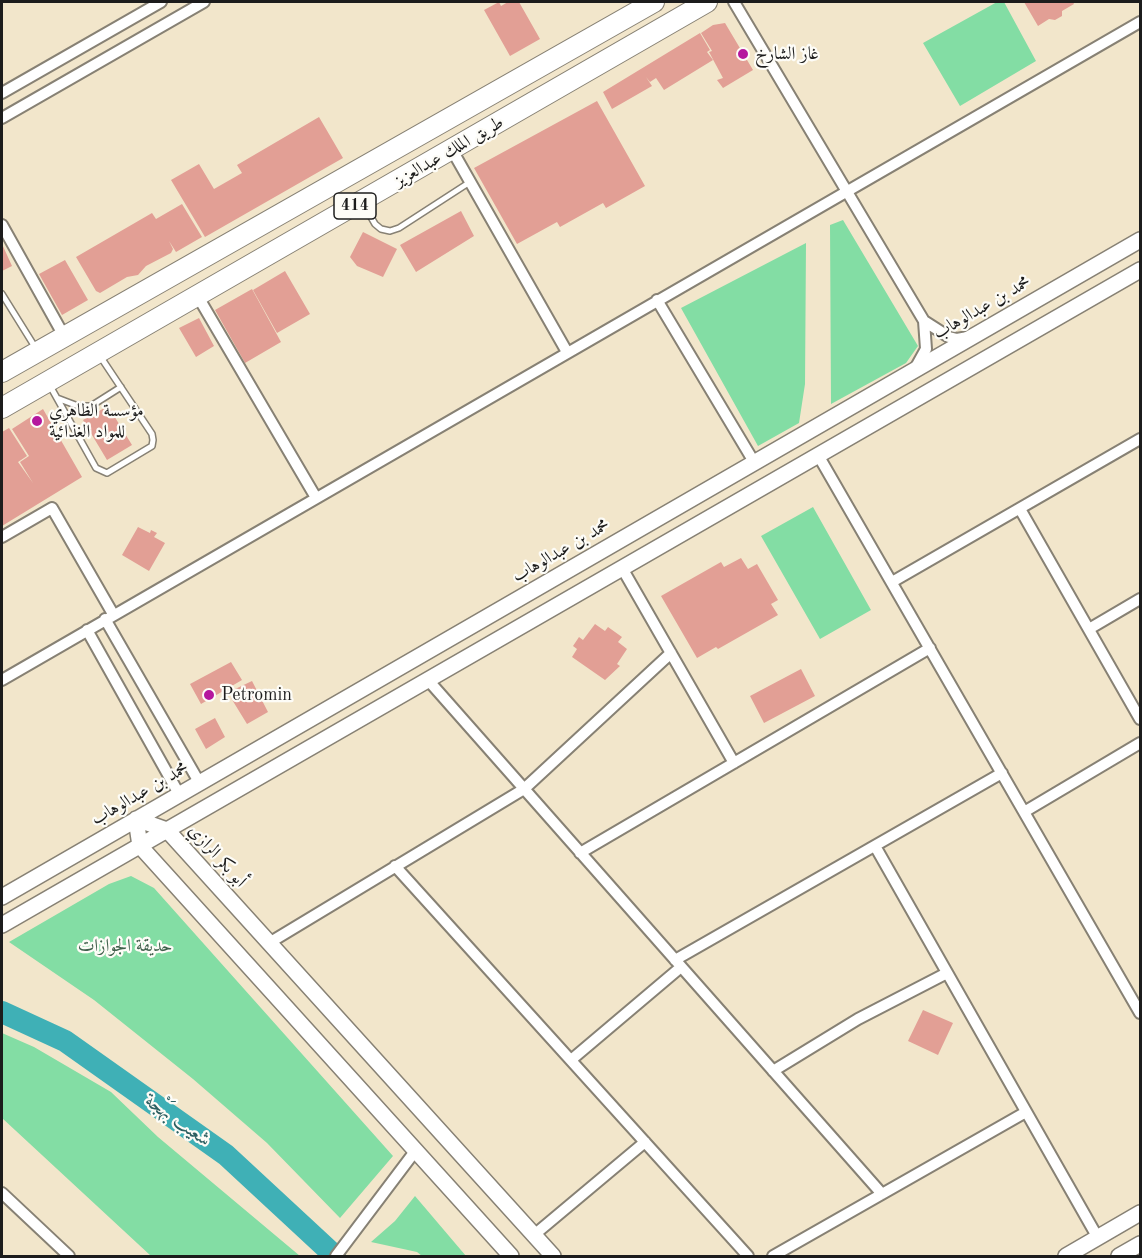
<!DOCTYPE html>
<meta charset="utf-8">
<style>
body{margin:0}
#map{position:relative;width:1142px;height:1258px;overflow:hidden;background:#f2e6cb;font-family:"Old Standard TT",serif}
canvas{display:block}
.frame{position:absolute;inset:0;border:3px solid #1c1c1c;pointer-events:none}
</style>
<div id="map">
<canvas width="1142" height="1258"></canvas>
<div class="frame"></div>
</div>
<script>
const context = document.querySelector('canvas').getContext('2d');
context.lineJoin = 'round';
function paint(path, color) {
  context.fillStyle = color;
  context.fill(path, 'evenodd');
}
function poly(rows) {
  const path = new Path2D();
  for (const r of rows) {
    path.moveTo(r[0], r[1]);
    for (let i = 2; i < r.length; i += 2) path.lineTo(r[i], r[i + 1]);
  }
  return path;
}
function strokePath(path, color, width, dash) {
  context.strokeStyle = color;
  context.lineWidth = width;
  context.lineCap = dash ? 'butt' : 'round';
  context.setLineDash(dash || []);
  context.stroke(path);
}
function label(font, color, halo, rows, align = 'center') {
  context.font = font + ' "Old Standard TT",Amiri,serif';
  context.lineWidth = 4.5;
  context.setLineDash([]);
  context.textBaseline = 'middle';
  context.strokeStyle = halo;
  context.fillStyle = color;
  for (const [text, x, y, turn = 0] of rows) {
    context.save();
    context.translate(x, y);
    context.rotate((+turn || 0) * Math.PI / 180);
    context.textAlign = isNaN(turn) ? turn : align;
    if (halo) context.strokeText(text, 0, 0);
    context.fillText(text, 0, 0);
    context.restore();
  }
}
paint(poly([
 [997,2,1004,2,1036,61,960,106,923,43],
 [843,220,918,346,906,363,831,404,830,225],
 [806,243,805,384,799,423,758,446,681,308],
 [813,507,871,610,820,639,761,536],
 [131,876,154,888,393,1156,340,1218,267,1143,193,1079,94,1000,9,942,109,884],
 [2,1033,34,1047,111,1092,158,1137,300,1256,151,1256,2,1118],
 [415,1196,466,1256,422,1256,417,1252,371,1242,395,1221]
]), '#83dda4');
strokePath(poly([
 [2,1012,65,1041,226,1155,335,1256]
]), '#3fb0b6', 22);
paint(poly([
 [499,2,501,6,508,2,519,2,540,39,510,56,484,10],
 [1024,2,1073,2,1074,4,1062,11,1062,16,1055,20,1049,19,1038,26],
 [725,23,753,70,723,88,717,80,723,78,709,52,712,51,701,33,713,25],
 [700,33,710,50,707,52,713,60,664,90,656,78,650,82,646,77,652,86,612,109,603,92],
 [597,101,645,186,606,208,603,203,560,227,557,222,517,244,474,168],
 [319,117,343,158,205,237,171,180,199,164,214,189,242,173,237,165],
 [182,204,202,237,176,252,169,241,173,249,171,253,146,266,138,275,127,277,100,293,96,291,76,257,152,213,156,219],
 [461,211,474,236,416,272,400,245],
 [363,232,397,249,383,277,357,266,350,257],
 [2,244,12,266,2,271],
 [65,260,88,300,62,315,39,274],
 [285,271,310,314,277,333,253,290],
 [252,289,281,342,245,363,215,310],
 [199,318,214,346,196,357,179,328],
 [108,406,132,445,107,460,83,420],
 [43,409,82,477,2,526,2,432,9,428,27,456,18,462,33,483,20,462,29,456,12,429],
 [138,527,150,533,151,530,157,533,154,537,165,543,149,571,122,555],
 [741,558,748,569,757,564,778,600,771,604,778,615,718,649,716,647,697,658,661,596,721,562,724,567],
 [595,624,605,631,608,627,622,637,618,642,627,649,617,664,620,666,605,680,572,657,577,649,573,646,579,637,583,640],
 [231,662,242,680,201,704,190,684],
 [801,669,815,696,764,723,750,696],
 [252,681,268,712,247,724,231,698,233,690],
 [215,718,225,737,206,749,195,729],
 [923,1010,953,1023,938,1055,908,1041]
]), '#e29f95');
const lane = poly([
 [363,203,375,224,381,229,390,231,399,228,470,182],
 [2,294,35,347],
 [49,384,96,468,107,473,152,446,153,440,152,434,100,356],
 [57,398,78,406,91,406,121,387]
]);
const street = poly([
 [734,2,924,321],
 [2,93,161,2],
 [2,118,204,2],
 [452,150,567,352],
 [2,225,64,336],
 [197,295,315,496],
 [657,300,754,462],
 [916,367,926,349,924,321,949,337,957,339,968,337],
 [818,455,1140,1013],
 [1020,509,1140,719],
 [2,537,52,508,113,614],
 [622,568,734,763],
 [892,582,1140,439],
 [105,619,199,782],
 [1089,629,1140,599],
 [87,630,179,794],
 [2,680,1140,22],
 [428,680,882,1194],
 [1024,812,1140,743],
 [875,846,1098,1238],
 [580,853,930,648],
 [395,866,748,1256],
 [269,943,524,789,671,653],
 [675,960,1002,773],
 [571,1060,681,967],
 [773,1071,858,1019,947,973],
 [2,1193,69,1256],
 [534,1235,645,1142],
 [336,1256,416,1150],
 [773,1256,1026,1112]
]);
const secondary = poly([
 [2,897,1140,240],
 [2,925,1140,270],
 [511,1256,140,846,136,819,167,830,553,1256],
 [1066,1256,1140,1213],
 [1119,1256,1140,1244]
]);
const highway = poly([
 [2,372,654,2],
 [2,408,707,2]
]);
strokePath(lane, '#878174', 8);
strokePath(street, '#878174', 14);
strokePath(secondary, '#878174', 18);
strokePath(highway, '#878174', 22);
strokePath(lane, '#fff', 5);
strokePath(street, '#fff', 10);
strokePath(secondary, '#fff', 15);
strokePath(highway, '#fff', 20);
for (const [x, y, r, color] of [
 [743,54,6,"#b5179e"],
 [37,421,6,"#b5179e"],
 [209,695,6,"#b5179e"]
]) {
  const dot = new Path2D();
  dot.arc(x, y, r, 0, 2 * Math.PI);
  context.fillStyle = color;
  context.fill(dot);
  strokePath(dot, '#fdfcf7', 2);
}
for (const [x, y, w] of [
 [355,206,42]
]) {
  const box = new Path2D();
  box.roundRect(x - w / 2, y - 13, w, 26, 4.5);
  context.fillStyle = '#fdfcf7';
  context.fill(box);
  strokePath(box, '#1c1c1c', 1.5);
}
label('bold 16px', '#1c1c1c', null, [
 ["414",355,206]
]);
label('18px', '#1c1c1c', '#fdfcf7', [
 ["غاز الشارخ",755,54],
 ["مؤسسة الظاهري",49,411],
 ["للمواد الغذائية",49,432],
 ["Petromin",221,695]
], 'left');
label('18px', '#1c1c1c', '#fdfcf7', [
 ["طريق الملك عبدالعزيز",449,152,-30],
 ["محمد بن عبدالوهاب",982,308,-30],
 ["محمد بن عبدالوهاب",561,551,-30],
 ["محمد بن عبدالوهاب",140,794,-30],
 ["أبو بكر الرازي",217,856,48]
]);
label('18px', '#40604c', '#fdfcf7', [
 ["حديقة الجوازات",125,946]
]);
label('italic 20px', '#2c5f61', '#fdfcf7', [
 ["شعيب بَهْجة",178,1121,35]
]);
</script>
